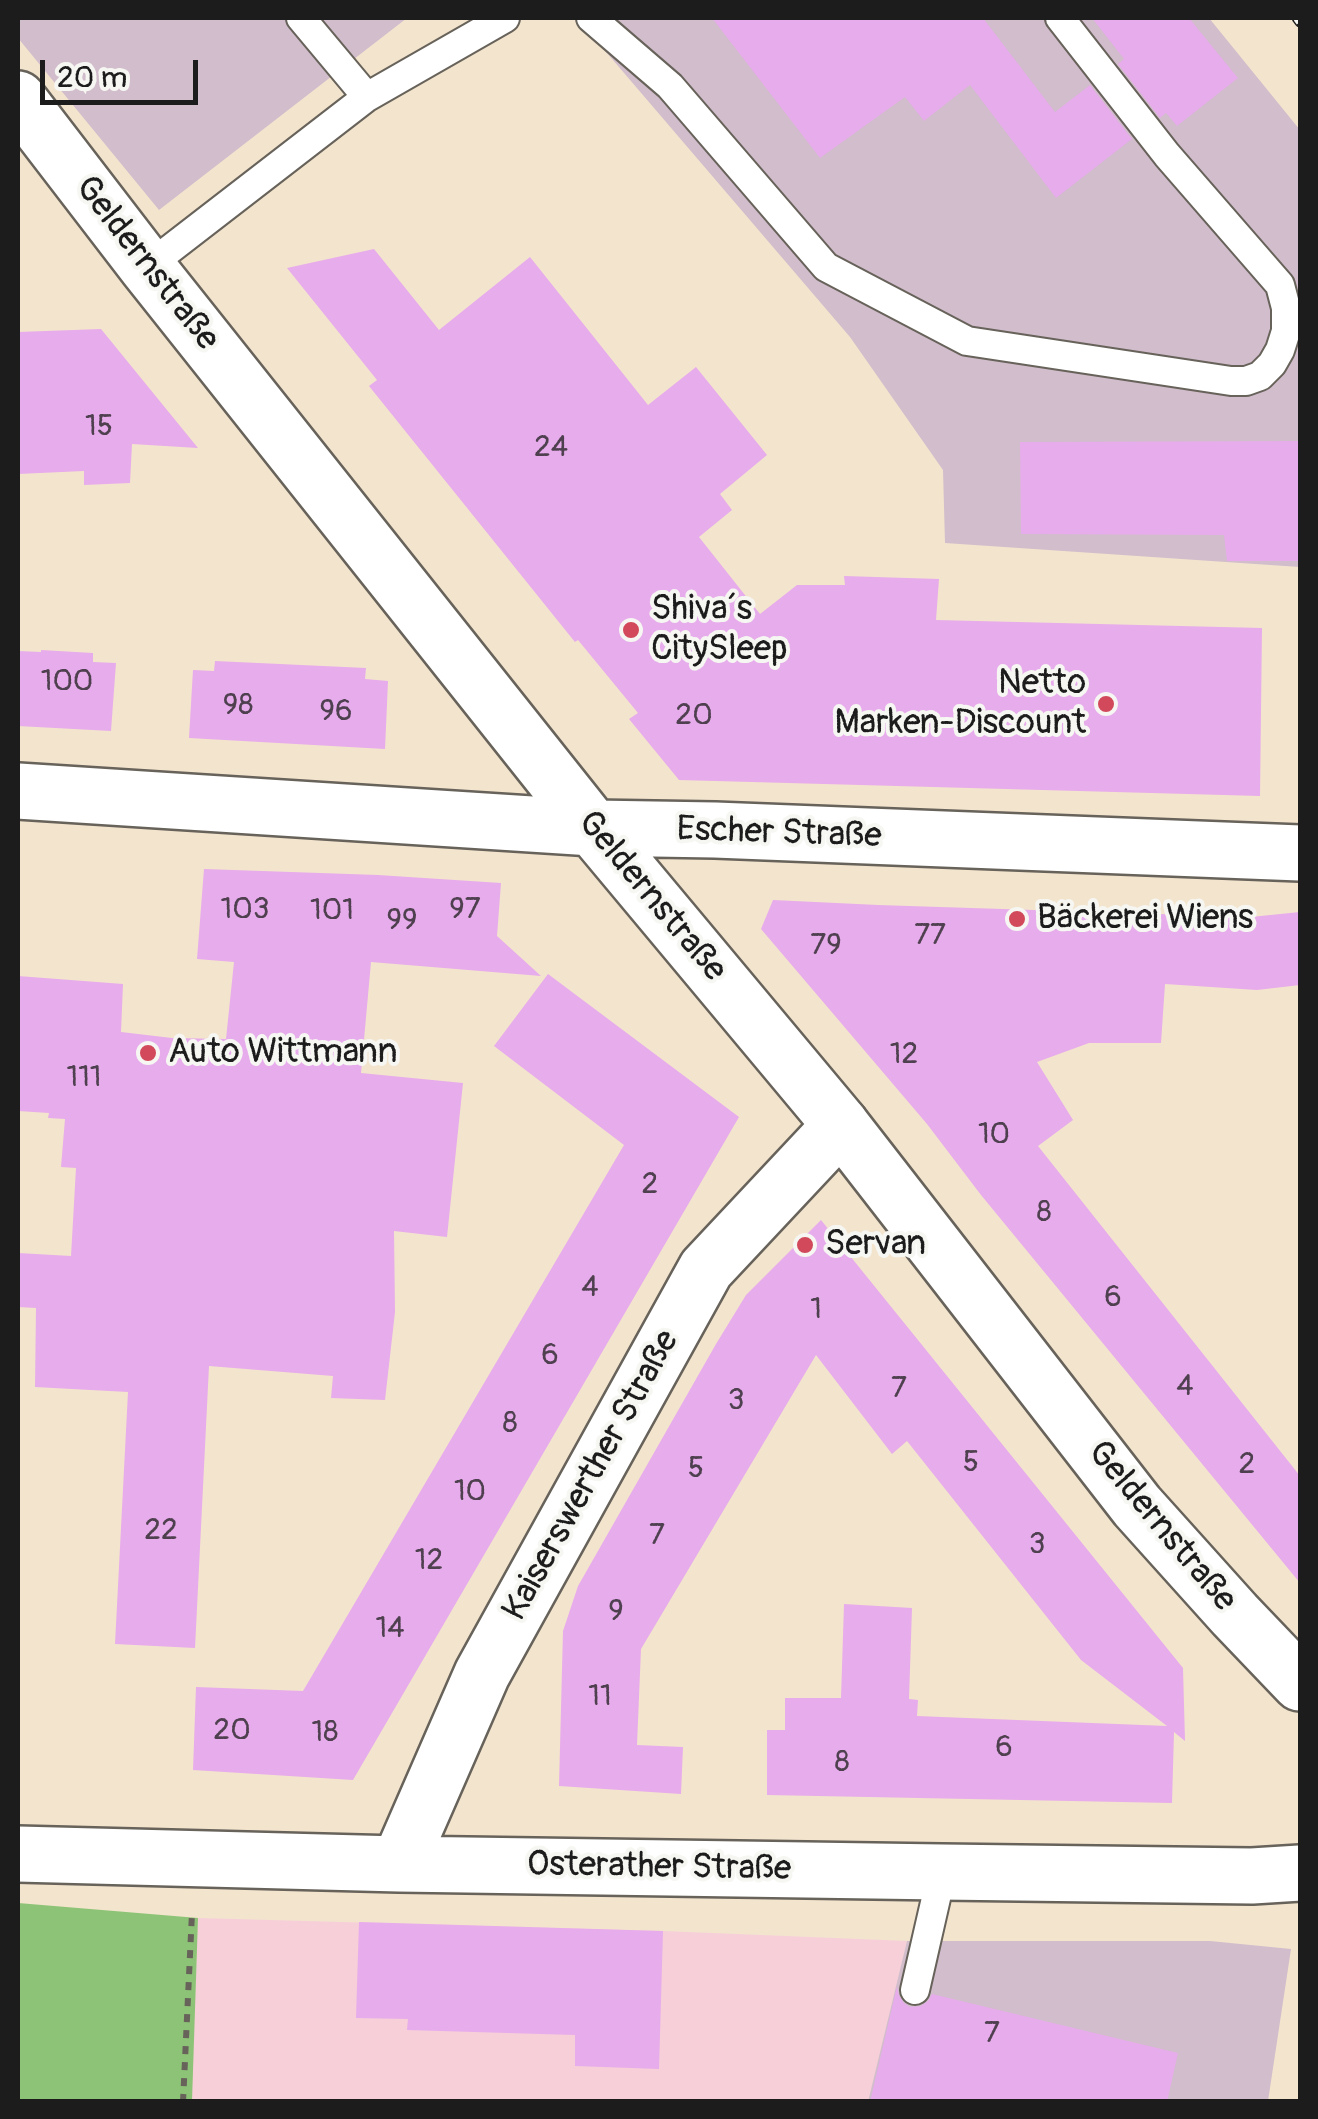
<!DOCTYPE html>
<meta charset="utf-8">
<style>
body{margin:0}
#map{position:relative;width:1318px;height:2119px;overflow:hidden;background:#f3e4ce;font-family:Pangolin,sans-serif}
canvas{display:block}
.frame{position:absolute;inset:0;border:20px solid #1c1c1c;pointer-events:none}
.scale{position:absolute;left:40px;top:60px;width:158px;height:45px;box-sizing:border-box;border:5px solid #1c1c1c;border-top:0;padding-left:12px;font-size:30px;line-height:35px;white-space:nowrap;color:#1c1c1c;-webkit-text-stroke:8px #f6f6f2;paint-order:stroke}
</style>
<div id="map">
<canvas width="1318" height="2119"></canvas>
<div class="frame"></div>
<div class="scale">20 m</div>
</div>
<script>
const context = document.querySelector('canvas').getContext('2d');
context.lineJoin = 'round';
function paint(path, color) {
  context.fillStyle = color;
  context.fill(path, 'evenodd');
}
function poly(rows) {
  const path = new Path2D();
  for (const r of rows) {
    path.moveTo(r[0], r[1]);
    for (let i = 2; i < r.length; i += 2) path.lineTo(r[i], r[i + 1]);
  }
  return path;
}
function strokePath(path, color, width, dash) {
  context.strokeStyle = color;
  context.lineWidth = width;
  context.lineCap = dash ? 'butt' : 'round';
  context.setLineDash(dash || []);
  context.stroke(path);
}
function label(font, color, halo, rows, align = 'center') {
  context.font = font + ' Pangolin,sans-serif';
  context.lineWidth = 8;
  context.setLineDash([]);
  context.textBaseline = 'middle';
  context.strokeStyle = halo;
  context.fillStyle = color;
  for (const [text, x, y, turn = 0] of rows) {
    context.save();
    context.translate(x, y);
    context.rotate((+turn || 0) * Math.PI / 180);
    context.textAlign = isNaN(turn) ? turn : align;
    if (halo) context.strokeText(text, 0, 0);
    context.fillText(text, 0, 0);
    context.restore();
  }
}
paint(poly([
 [198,1918,663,1931,907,1941,870,2101,191,2102]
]), '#f6cfd9');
paint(poly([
 [18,18,407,18,159,210,18,38],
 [577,18,1209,18,1300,130,1300,567,945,543,943,470,850,337],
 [907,1941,1210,1941,1291,1949,1268,2101,868,2102]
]), '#d1bdcb');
paint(poly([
 [18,1903,198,1918,192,2101,18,2101]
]), '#8dc376');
paint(poly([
 [712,18,983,18,1055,112,1090,85,1132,139,1056,198,970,85,924,121,905,97,820,158],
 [1092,18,1189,18,1238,78,1177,126,1166,113,1160,118,1118,64,1124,59],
 [374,249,439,330,530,257,648,405,696,367,767,455,720,494,732,510,699,537,760,614,797,585,845,585,844,576,939,579,936,620,1262,628,1260,796,679,780,629,719,638,713,578,640,575,642,558,621,369,386,377,380,287,268],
 [101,329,198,448,132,444,130,483,84,485,84,471,18,474,18,332],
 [1300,441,1300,561,1227,561,1224,535,1021,534,1020,442],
 [41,650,93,653,93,662,116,663,111,731,18,726,18,651,41,652],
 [215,661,366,668,365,679,388,681,385,749,189,738,193,670,214,671],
 [204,869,378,875,501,883,497,936,541,976,371,962,361,1073,463,1083,447,1237,394,1231,395,1312,385,1400,331,1398,333,1376,209,1366,195,1648,115,1644,128,1392,35,1387,36,1308,18,1307,18,1253,71,1256,76,1168,61,1167,65,1119,48,1118,49,1113,18,1111,18,976,123,984,121,1032,172,1038,226,1039,234,962,197,959],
 [773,900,878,905,1251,917,1300,912,1300,985,1257,990,1165,984,1161,1043,1089,1043,1037,1062,1073,1120,1038,1146,1300,1476,1300,1583,981,1195,927,1124,761,929],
 [548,974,739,1117,353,1780,193,1770,196,1687,303,1691,624,1145,494,1046],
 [821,1220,1183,1668,1185,1741,1174,1732,1172,1803,767,1795,767,1730,785,1730,785,1698,841,1698,844,1604,912,1608,909,1699,918,1700,917,1716,1167,1726,1081,1660,907,1441,892,1454,816,1355,641,1649,637,1745,683,1747,681,1794,559,1786,563,1631,578,1586,716,1344,746,1295],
 [359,1922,663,1931,659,2069,575,2066,575,2035,407,2030,408,2019,356,2018],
 [897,1986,899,1996,904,2003,910,2007,921,2006,928,2001,932,1994,1178,2053,1167,2102,870,2102]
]), '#e7aceb');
const service = poly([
 [301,18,367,97],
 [591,18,670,86,826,267,967,341,1231,381,1246,381,1260,376,1272,364,1280,350,1286,331,1286,308,1280,285,1167,155,1060,18],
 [147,267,367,97,505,18],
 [915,1990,942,1872]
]);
const minor = poly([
 [18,1854,399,1864,942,1872,1252,1876,1300,1873],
 [399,1864,482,1674,706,1269,841,1125]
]);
const tertiary = poly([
 [18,99,147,267,593,828,841,1125,1137,1506,1235,1615,1300,1683],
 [18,791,593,828,715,830,1300,853]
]);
strokePath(service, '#67625a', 32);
strokePath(minor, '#67625a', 60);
strokePath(tertiary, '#67625a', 60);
strokePath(poly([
 [183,2102,192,1913]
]), '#67625a', 6, [8, 8]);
strokePath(service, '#fff', 28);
strokePath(minor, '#fff', 55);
strokePath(tertiary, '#fff', 55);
const rail = poly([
 [1297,18,1300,22]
]);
strokePath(rail, '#1c1c1c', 11);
strokePath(rail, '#f6f6f2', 8, [22]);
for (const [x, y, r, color] of [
 [631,630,10,"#d1495b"],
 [1106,704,10,"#d1495b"],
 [1017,919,10,"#d1495b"],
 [148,1053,10,"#d1495b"],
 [805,1245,10,"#d1495b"]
]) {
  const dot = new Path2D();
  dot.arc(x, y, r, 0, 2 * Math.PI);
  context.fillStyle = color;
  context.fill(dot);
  strokePath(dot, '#f6f6f2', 4);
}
label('30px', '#4f4050', null, [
 ["15",99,427],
 ["24",551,448],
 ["100",67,682],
 ["98",238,706],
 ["96",336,712],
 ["20",694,716],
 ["103",245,910],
 ["97",465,910],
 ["101",332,911],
 ["99",402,921],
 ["77",930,936],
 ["79",826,946],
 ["12",904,1055],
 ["111",84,1078],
 ["10",994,1135],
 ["2",650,1185],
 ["8",1044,1213],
 ["4",590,1288],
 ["6",1113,1298],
 ["1",816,1310],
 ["6",550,1356],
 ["4",1185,1387],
 ["7",899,1389],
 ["3",736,1401],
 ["8",510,1424],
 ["5",971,1463],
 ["2",1247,1465],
 ["5",696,1469],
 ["10",470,1492],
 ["22",161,1531],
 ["7",657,1536],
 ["3",1037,1545],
 ["12",429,1561],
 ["9",616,1612],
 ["14",390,1629],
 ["11",600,1697],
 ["20",232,1731],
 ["18",325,1733],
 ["6",1004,1748],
 ["8",842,1763],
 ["7",992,2034]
]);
label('35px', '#1c1c1c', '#f6f6f2', [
 ["Geldernstraße",146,264,52],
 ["Escher Straße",779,834,2],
 ["Geldernstraße",651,897,50],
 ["Kaiserswerther Straße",592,1476,-61],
 ["Geldernstraße",1161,1527,50],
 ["Osterather Straße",659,1868,1]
]);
label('35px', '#1c1c1c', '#f6f6f2', [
 ["Shiva´s",651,610],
 ["CitySleep",651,650],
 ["Netto",1086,684,"right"],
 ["Marken-Discount",1086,724,"right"],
 ["Bäckerei Wiens",1037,919],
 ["Auto Wittmann",168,1053],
 ["Servan",825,1245]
], 'left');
</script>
